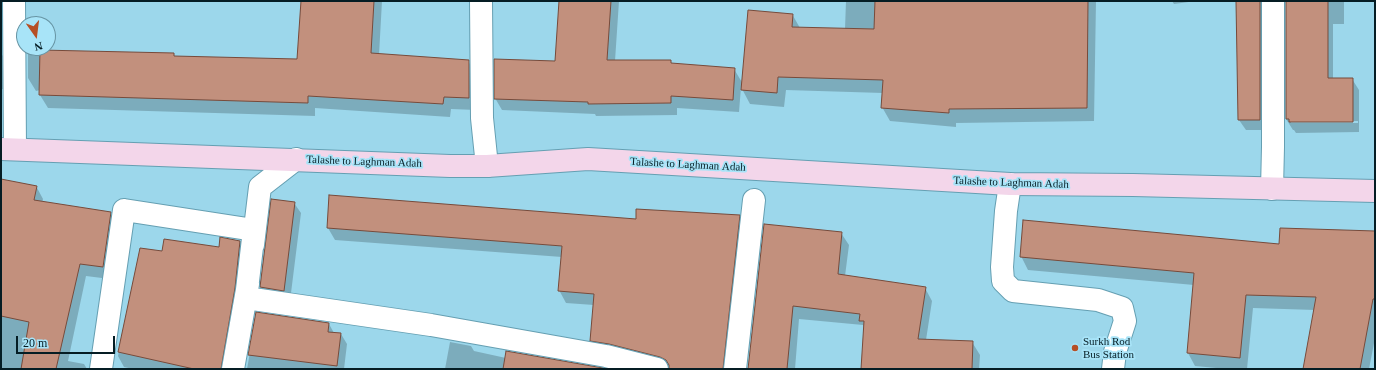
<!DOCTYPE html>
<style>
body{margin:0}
#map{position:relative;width:1376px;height:370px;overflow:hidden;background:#9cd7eb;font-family:Georgia,serif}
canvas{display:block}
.frame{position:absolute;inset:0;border:2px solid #051d24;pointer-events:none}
.north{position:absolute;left:16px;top:16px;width:40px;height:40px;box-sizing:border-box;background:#a8e4f8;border:1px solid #6794a3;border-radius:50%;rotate:166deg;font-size:11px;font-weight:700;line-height:16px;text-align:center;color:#051d24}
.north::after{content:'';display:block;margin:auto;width:14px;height:18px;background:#b64f25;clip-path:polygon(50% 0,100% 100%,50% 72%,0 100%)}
.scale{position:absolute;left:16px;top:336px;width:99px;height:18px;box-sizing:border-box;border:2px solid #051d24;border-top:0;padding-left:5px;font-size:12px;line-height:14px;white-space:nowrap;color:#051d24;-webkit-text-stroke:3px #a8e4f8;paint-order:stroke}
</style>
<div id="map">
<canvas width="1376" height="370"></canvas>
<div class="frame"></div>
<div class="north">N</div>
<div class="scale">20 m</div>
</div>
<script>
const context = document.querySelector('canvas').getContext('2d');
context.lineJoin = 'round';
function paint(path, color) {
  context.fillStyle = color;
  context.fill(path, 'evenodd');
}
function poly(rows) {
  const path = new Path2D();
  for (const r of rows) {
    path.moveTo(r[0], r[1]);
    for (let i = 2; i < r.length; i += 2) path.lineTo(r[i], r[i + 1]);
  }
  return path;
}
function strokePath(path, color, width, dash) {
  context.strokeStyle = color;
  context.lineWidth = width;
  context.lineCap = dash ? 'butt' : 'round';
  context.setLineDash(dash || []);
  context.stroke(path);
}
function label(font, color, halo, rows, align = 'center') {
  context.font = font + ' Georgia,serif';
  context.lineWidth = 3.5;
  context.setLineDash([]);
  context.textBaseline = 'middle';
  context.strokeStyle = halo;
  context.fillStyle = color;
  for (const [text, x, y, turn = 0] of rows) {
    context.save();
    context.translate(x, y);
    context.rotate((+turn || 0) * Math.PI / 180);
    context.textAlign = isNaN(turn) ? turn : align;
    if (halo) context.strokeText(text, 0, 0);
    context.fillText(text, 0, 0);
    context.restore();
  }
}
paint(poly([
 [302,1,382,1,379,55,468,61,476,74,476,110,451,109,450,117,315,108,315,116,48,108,40,95,40,90,36,91,28,78,28,52,298,60],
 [561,1,619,1,615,61,670,61,672,65,734,69,743,84,792,14,800,28,845,29,846,1,1096,1,1094,121,956,123,956,127,890,121,882,107,883,93,786,90,784,107,750,104,741,87,739,112,677,108,677,115,596,116,595,114,502,110,495,98,556,62],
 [1172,1,1196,1,1174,4],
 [1237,1,1273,1,1266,130,1246,130,1239,120],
 [1286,1,1344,1,1344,24,1333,24,1333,79,1352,79,1359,90,1359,132,1296,133,1294,130,1293,130,1286,119],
 [1291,121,1358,121,1358,123,1291,123],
 [1,53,8,64,8,89,1,89],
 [1,180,36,186,43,199,42,203,110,213,118,225,110,279,86,276,68,361,84,364,87,369,1,369],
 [330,196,637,220,739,216,746,228,730,369,668,369,617,356,598,352,591,340,594,305,566,303,559,290,562,257,335,240,328,228],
 [272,200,294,203,301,213,290,301,267,298,261,287],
 [1375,232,1375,338,1369,369,1304,369,1315,310,1253,308,1247,369,1227,369,1195,366,1188,353,1194,285,1028,270,1021,256,1280,245],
 [841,233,849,245,845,276,925,288,932,301,926,340,972,342,980,355,979,369,862,369,865,328,863,325,799,319,795,369,749,369],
 [240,241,246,252,228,369,133,369,124,367,118,356,141,249,163,252,219,248],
 [257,313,329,324,334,333,341,334,347,344,344,369,247,369],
 [450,342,471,346,474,351,506,358,602,369,445,369]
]), '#0003');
const building = poly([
 [301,1,374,1,371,53,469,60,469,98,444,97,443,104,308,96,308,103,39,95,40,50,174,53,174,56,297,59,301,1],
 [559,1,611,1,607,60,671,60,671,63,735,68,733,100,671,96,671,103,588,104,588,102,494,99,494,59,555,61,559,1],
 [875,1,1088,1,1087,108,949,109,949,113,881,108,883,80,778,77,777,93,741,90,748,10,793,14,792,27,874,29,875,1],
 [1236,1,1260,1,1260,120,1238,120,1236,1],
 [1286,1,1328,1,1328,78,1353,78,1353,122,1289,122,1289,119,1286,119,1286,1],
 [1,179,37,186,34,200,111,212,103,267,80,264,56,369,21,369,29,322,1,316,1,179],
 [329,195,636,219,636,209,740,215,723,369,669,369,669,365,666,360,660,357,609,344,590,341,594,294,558,291,562,246,327,228,329,195],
 [271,199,295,202,284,291,260,287,271,199],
 [1023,220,1279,244,1280,228,1375,231,1375,299,1373,299,1360,369,1303,369,1316,297,1246,295,1240,358,1187,353,1194,273,1020,257,1023,220],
 [764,224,842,232,838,274,926,287,918,339,973,341,972,369,861,369,864,321,859,321,860,314,793,306,787,369,748,369,764,224],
 [220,237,240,241,235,288,221,369,194,369,118,352,140,248,162,251,164,239,219,247,220,237],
 [256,312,329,323,328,332,341,333,337,366,248,355,256,312],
 [506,351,603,368,606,369,503,369,506,351]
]);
paint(building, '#c2907d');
strokePath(building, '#774a3a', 1);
const minor = poly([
 [14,1,15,149],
 [481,1,482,118,487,166],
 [1010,184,1006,211,1002,267,1003,281,1013,291,1098,300,1122,308,1125,321,1115,352,1113,369],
 [1272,189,1273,147,1273,1],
 [253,245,260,187,296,159],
 [101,369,124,210,254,230,246,298,431,325,606,356,657,369],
 [233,369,248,284],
 [735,369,754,200]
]);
const secondary = poly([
 [1,149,450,166,487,166,588,159,1010,184,1133,185,1375,191]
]);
strokePath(minor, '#659fb2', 24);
strokePath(secondary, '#659fb2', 24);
strokePath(minor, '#fff', 22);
strokePath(secondary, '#f3d6ea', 22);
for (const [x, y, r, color] of [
 [1075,348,4,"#b64f25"]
]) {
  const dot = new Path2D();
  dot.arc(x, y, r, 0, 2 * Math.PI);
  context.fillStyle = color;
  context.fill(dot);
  strokePath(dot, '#a8e4f8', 1.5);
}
label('11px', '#051d24', '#a8e4f8', [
 ["Talashe to Laghman Adah",364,162,2],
 ["Talashe to Laghman Adah",688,165,3],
 ["Talashe to Laghman Adah",1011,183,2]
]);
label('11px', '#051d24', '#a8e4f8', [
 ["Surkh Rod",1083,342],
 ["Bus Station",1083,355]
], 'left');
</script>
